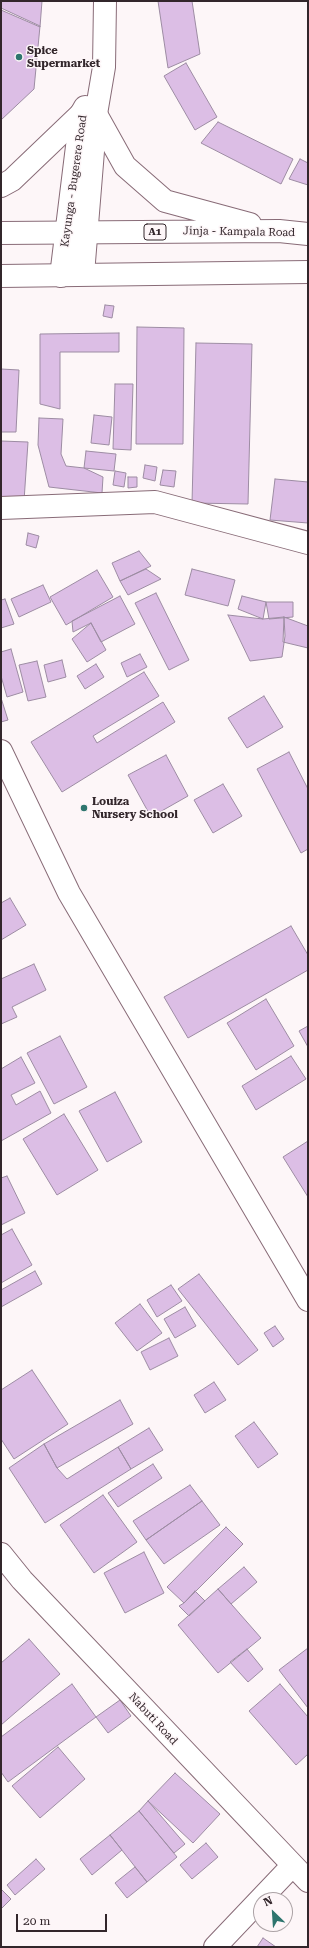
<!DOCTYPE html>
<style>
body{margin:0}
#map{position:relative;width:309px;height:1948px;overflow:hidden;background:#fdf6f8;font-family:"Roboto Serif",serif}
canvas{display:block}
.frame{position:absolute;inset:0;border:2px solid #32262b;pointer-events:none}
.north{position:absolute;left:253px;top:1892px;width:40px;height:40px;box-sizing:border-box;background:#fdf6f8;border:1px solid #aca3a6;border-radius:50%;rotate:335deg;font-size:11px;font-weight:700;line-height:16px;text-align:center;color:#32262b}
.north::after{content:'';display:block;margin:auto;width:14px;height:18px;background:#2e756e;clip-path:polygon(50% 0,100% 100%,50% 72%,0 100%)}
.scale{position:absolute;left:16px;top:1914px;width:91px;height:18px;box-sizing:border-box;border:2px solid #32262b;border-top:0;padding-left:5px;font-size:12px;line-height:14px;white-space:nowrap;color:#32262b;-webkit-text-stroke:3px #fdf6f8;paint-order:stroke}
</style>
<div id="map">
<canvas width="309" height="1948"></canvas>
<div class="frame"></div>
<div class="north">N</div>
<div class="scale">20 m</div>
</div>
<script>
const context = document.querySelector('canvas').getContext('2d');
context.lineJoin = 'round';
function paint(path, color) {
  context.fillStyle = color;
  context.fill(path, 'evenodd');
}
function poly(rows) {
  const path = new Path2D();
  for (const r of rows) {
    path.moveTo(r[0], r[1]);
    for (let i = 2; i < r.length; i += 2) path.lineTo(r[i], r[i + 1]);
  }
  return path;
}
function strokePath(path, color, width, dash) {
  context.strokeStyle = color;
  context.lineWidth = width;
  context.lineCap = dash ? 'butt' : 'round';
  context.setLineDash(dash || []);
  context.stroke(path);
}
function label(font, color, halo, rows, align = 'center') {
  context.font = font + ' "Roboto Serif",serif';
  context.lineWidth = 3;
  context.setLineDash([]);
  context.textBaseline = 'middle';
  context.strokeStyle = halo;
  context.fillStyle = color;
  for (const [text, x, y, turn = 0] of rows) {
    context.save();
    context.translate(x, y);
    context.rotate((+turn || 0) * Math.PI / 180);
    context.textAlign = isNaN(turn) ? turn : align;
    if (halo) context.strokeText(text, 0, 0);
    context.fillText(text, 0, 0);
    context.restore();
  }
}
const building = poly([
 [1,1,42,1,40,27,1,10,1,1],
 [158,1,192,1,200,54,168,68,158,1],
 [1,8,40,26,34,89,1,120,1,8],
 [186,63,217,117,195,130,164,76,186,63],
 [218,122,293,159,281,184,201,143,218,122],
 [300,159,308,163,308,185,289,179,300,159],
 [105,305,114,306,112,318,103,316,105,305],
 [137,327,184,328,183,444,136,444,137,327],
 [119,333,119,352,60,352,60,409,40,404,40,334,119,333],
 [196,343,252,344,248,504,192,503,196,343],
 [1,369,19,370,16,432,1,432,1,369],
 [115,384,133,384,131,450,113,449,115,384],
 [94,415,112,417,109,445,91,443,94,415],
 [39,418,63,419,61,454,66,466,84,468,103,477,102,493,49,487,38,445,39,418],
 [1,441,28,442,24,501,1,499,1,441],
 [86,451,116,454,114,471,84,468,86,451],
 [145,465,157,467,155,481,143,478,145,465],
 [163,470,176,471,174,487,160,485,163,470],
 [115,471,126,473,124,487,113,485,115,471],
 [128,477,137,477,137,487,128,488,128,477],
 [275,479,308,482,308,523,270,520,275,479],
 [28,533,39,536,36,548,26,545,28,533],
 [139,551,151,566,120,581,112,563,139,551],
 [146,569,161,579,128,595,120,581,146,569],
 [192,569,235,580,228,606,185,595,192,569],
 [97,570,113,597,66,625,50,597,97,570],
 [43,585,51,602,19,617,11,599,43,585],
 [156,593,189,660,169,670,135,603,156,593],
 [120,596,135,624,101,642,91,623,73,632,72,621,120,596],
 [242,596,266,602,263,619,238,609,242,596],
 [5,599,14,624,1,628,1,600,5,599],
 [266,602,293,602,293,617,269,619,266,602],
 [228,615,263,619,284,617,285,636,282,657,250,661,228,615],
 [284,617,308,626,308,648,283,642,284,617],
 [91,623,106,650,87,662,72,639,91,623],
 [11,649,23,692,7,697,1,676,1,652,11,649],
 [140,654,147,667,127,677,121,663,140,654],
 [62,660,66,677,48,682,44,665,62,660],
 [37,661,46,697,28,701,19,665,37,661],
 [96,664,104,677,85,689,77,676,96,664],
 [144,672,159,696,93,736,97,743,163,702,175,722,62,792,31,742,144,672],
 [264,696,283,727,247,748,228,718,264,696],
 [2,701,8,720,1,722,1,702,2,701],
 [289,752,308,789,308,849,301,853,257,769,289,752],
 [166,755,188,796,151,817,128,775,166,755],
 [223,784,242,816,213,833,194,800,223,784],
 [10,898,26,925,1,940,1,903,10,898],
 [291,926,308,955,308,970,188,1038,164,997,291,926],
 [34,964,46,990,12,1007,17,1017,1,1024,1,979,34,964],
 [266,999,294,1046,256,1070,227,1023,266,999],
 [308,1026,308,1047,299,1031,308,1026],
 [60,1036,87,1087,54,1104,27,1053,60,1036],
 [291,1056,306,1079,256,1110,242,1086,291,1056],
 [21,1057,35,1083,11,1095,16,1105,40,1091,51,1113,1,1141,1,1069,21,1057],
 [115,1092,142,1142,107,1162,79,1111,115,1092],
 [64,1114,98,1170,57,1195,23,1139,64,1114],
 [308,1141,308,1197,283,1157,308,1141],
 [7,1176,25,1213,1,1225,1,1178,7,1176],
 [12,1229,32,1265,1,1283,1,1235,12,1229],
 [35,1271,42,1284,1,1307,1,1290,35,1271],
 [199,1274,258,1350,238,1365,178,1289,199,1274],
 [171,1285,182,1301,157,1317,147,1300,171,1285],
 [140,1304,162,1333,137,1351,115,1323,140,1304],
 [185,1307,196,1326,175,1338,164,1319,185,1307],
 [275,1326,284,1339,273,1347,264,1333,275,1326],
 [169,1338,178,1356,150,1370,141,1352,169,1338],
 [32,1370,68,1424,14,1459,1,1439,1,1390,32,1370],
 [214,1382,226,1400,205,1413,194,1395,214,1382],
 [120,1400,133,1424,57,1468,44,1444,120,1400],
 [254,1422,278,1454,258,1468,235,1436,254,1422],
 [149,1428,163,1450,131,1469,118,1447,149,1428],
 [44,1444,57,1468,67,1479,118,1447,131,1469,45,1523,9,1468,44,1444],
 [153,1464,162,1478,118,1507,108,1493,153,1464],
 [190,1485,202,1501,146,1540,133,1521,190,1485],
 [103,1495,137,1542,94,1573,60,1525,103,1495],
 [202,1501,220,1525,164,1564,146,1540,202,1501],
 [226,1527,243,1544,184,1603,167,1587,226,1527],
 [144,1552,164,1593,125,1613,104,1573,144,1552],
 [244,1567,257,1582,231,1604,218,1589,244,1567],
 [218,1589,261,1638,218,1673,178,1625,218,1589],
 [195,1591,205,1601,189,1616,179,1606,184,1603,195,1591],
 [29,1639,60,1674,1,1725,1,1663,29,1639],
 [308,1648,308,1708,279,1670,308,1648],
 [247,1649,263,1669,248,1682,230,1662,247,1649],
 [72,1684,96,1717,8,1782,1,1772,1,1737,72,1684],
 [280,1684,308,1717,308,1754,296,1765,249,1711,280,1684],
 [120,1700,131,1716,108,1733,96,1717,120,1700],
 [58,1747,85,1779,40,1818,12,1786,58,1747],
 [175,1773,220,1814,193,1843,148,1801,175,1773],
 [148,1801,185,1844,174,1853,139,1811,148,1801],
 [139,1811,177,1857,147,1882,110,1835,139,1811],
 [110,1835,122,1850,92,1875,80,1859,110,1835],
 [206,1843,218,1857,192,1879,180,1865,206,1843],
 [36,1859,45,1869,15,1895,7,1885,36,1859],
 [135,1867,147,1882,127,1898,115,1883,135,1867],
 [1,1889,11,1899,1,1909,1,1889],
 [263,1938,276,1947,257,1947,263,1938]
]);
paint(building, '#dcbee5');
strokePath(building, '#9d8ca3', 1);
const minor = poly([
 [1,751,69,893,308,1300],
 [215,1947,292,1866]
]);
const tertiary = poly([
 [1,508,155,502,308,543],
 [1,1554,22,1580,308,1881]
]);
const primary = poly([
 [83,274,96,114,104,67,105,1],
 [61,276,81,114,85,107]
]);
const trunk = poly([
 [96,114,125,166,165,201,250,224],
 [1,186,12,180,81,114],
 [1,233,279,231,308,234],
 [1,276,308,272]
]);
strokePath(minor, '#886b77', 24);
strokePath(tertiary, '#886b77', 24);
strokePath(primary, '#886b77', 24);
strokePath(trunk, '#886b77', 24);
strokePath(minor, '#fff', 22);
strokePath(tertiary, '#fff', 22);
strokePath(primary, '#fff', 22);
strokePath(trunk, '#fff', 22);
for (const [x, y, r, color] of [
 [19,57,4,"#2e756e"],
 [84,808,4,"#2e756e"]
]) {
  const dot = new Path2D();
  dot.arc(x, y, r, 0, 2 * Math.PI);
  context.fillStyle = color;
  context.fill(dot);
  strokePath(dot, '#fdf6f8', 1.5);
}
for (const [x, y, w] of [
 [155,232,22]
]) {
  const box = new Path2D();
  box.roundRect(x - w / 2, y - 8, w, 16, 3);
  context.fillStyle = '#fdf6f8';
  context.fill(box);
  strokePath(box, '#32262b', 1);
}
label('bold 10px', '#32262b', null, [
 ["A1",155,232]
]);
label('bold 11px', '#32262b', '#fdf6f8', [
 ["Spice",27,51],
 ["Supermarket",27,64],
 ["Louiza",92,802],
 ["Nursery School",92,815]
], 'left');
label('11px', '#32262b', '#fdf6f8', [
 ["Kayunga - Bugerere Road",74,181,-82],
 ["Jinja - Kampala Road",239,232,1],
 ["Nabuti Road",153,1719,47]
]);
</script>
